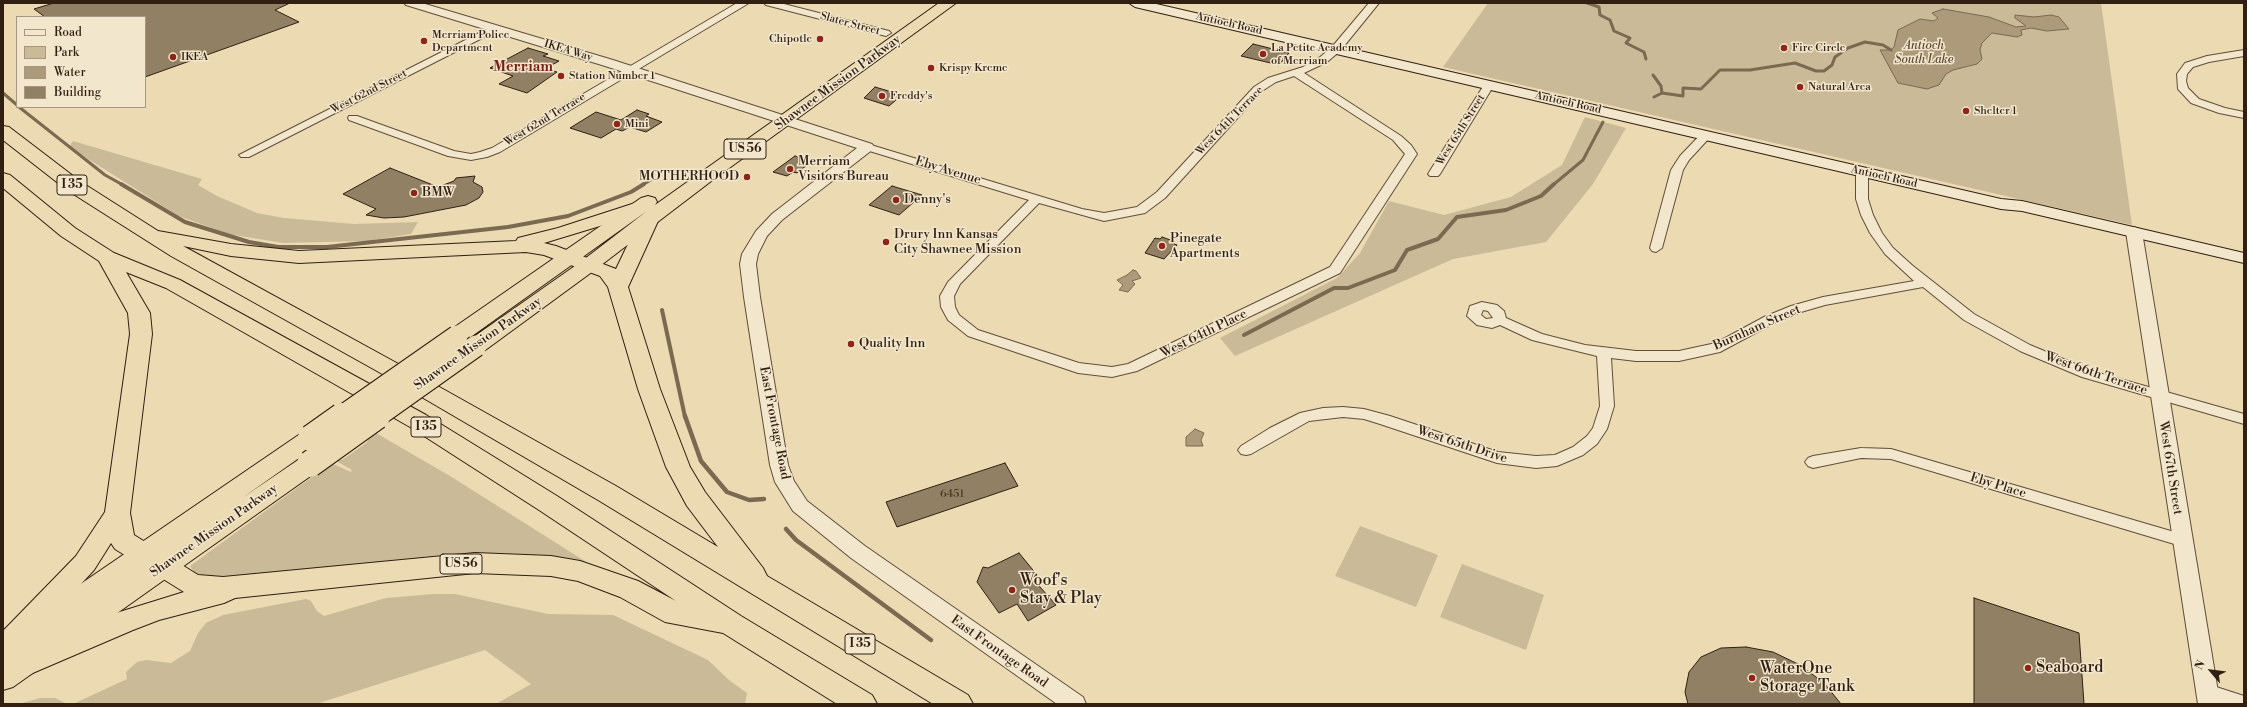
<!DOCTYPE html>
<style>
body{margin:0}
#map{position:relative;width:2247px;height:707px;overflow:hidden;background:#ebdab2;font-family:"Libre Bodoni",serif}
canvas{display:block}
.frame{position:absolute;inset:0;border:4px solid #311f11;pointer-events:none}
.legend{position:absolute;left:16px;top:16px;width:130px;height:92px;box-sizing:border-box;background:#f2e7cd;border:1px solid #a59782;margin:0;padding:5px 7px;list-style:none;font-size:12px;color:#311f11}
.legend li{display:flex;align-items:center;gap:8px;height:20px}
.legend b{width:20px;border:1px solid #a59782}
.north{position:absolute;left:2191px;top:651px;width:40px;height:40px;-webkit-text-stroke:3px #f2e7cd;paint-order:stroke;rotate:298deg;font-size:11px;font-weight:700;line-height:16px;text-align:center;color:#311f11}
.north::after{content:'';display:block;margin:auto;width:14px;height:18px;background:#311f11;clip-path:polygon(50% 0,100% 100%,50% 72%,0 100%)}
</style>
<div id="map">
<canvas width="2247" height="707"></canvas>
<div class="frame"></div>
<ul class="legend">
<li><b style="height:5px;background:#f2e7cd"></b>Road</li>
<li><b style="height:11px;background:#cbba97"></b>Park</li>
<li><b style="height:11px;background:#ac9a7b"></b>Water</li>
<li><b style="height:11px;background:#928065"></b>Building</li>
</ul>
<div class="north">N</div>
</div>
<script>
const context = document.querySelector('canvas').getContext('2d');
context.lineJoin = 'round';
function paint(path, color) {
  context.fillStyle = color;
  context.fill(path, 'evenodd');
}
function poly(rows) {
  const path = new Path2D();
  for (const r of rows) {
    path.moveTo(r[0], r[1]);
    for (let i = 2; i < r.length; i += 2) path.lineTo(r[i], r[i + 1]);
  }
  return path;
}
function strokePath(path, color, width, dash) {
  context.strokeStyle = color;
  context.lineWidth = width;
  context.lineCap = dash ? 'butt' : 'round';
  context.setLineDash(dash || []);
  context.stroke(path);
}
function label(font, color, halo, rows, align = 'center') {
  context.font = font + ' "Libre Bodoni",serif';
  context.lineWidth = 3;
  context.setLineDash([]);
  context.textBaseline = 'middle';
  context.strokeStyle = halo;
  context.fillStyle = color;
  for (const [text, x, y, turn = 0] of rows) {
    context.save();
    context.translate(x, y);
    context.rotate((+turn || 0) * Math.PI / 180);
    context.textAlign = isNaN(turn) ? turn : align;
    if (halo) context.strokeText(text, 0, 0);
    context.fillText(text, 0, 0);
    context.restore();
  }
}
paint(poly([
 [1488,3,2101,3,2132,225,1443,67],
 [1585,117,1626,128,1593,184,1546,242,1453,259,1235,356,1220,338,1337,278,1360,253,1389,201,1444,215,1511,197,1562,165],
 [73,141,202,179,198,185,217,196,257,213,284,218,354,224,418,222,411,234,367,241,283,243,228,234,179,216,69,147],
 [376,433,450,476,588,563,586,564,220,581,195,574,190,566,331,463,351,472,352,470,336,461,339,458,342,460,366,443,368,441,365,438,370,434],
 [1360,526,1438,555,1416,607,1335,576],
 [1462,564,1544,595,1526,650,1440,617],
 [433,594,455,594,548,614,613,615,708,660,729,680,747,693,745,704,496,704,531,684,485,650,316,704,73,704,127,679,126,672,137,662,146,660,171,663,190,651,198,633,206,623,223,615,306,599,311,601,317,611,324,616,386,598],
 [40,698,55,698,67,704,19,704]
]), '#cbba97');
const water = poly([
 [1943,9,1989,17,2016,27,2026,26,2015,18,2015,15,2034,17,2051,15,2059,17,2069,29,2047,31,2031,28,2021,30,2022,35,2017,37,1992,33,1982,43,1980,50,1982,59,1977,64,1953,70,1946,74,1939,85,1927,89,1898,83,1880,50,1891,50,1894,47,1898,30,1920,19,1934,21,1938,18,1932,13,1943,9],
 [1133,270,1136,271,1141,278,1132,281,1135,284,1128,292,1119,290,1123,285,1117,280,1127,275,1133,270],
 [1195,429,1204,433,1201,440,1203,446,1186,446,1186,437,1195,429]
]);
paint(water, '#ac9a7b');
strokePath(water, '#7b6951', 1);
strokePath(poly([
 [1587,3,1599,7,1600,15,1610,20,1614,31,1630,38,1626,43,1644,52,1646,59],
 [1653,75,1661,86,1662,93,1654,97],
 [3,93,17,105],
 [1662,93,1683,96,1683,88,1701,89,1720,70,1750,70,1795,63,1816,71,1824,71,1832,65,1835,57,1848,48,1865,42,1883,45,1891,50],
 [19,107,105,175,123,185],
 [642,185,651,180],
 [1553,185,1583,160,1603,122]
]), '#7b6951', 3);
strokePath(poly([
 [121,184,185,222,249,242,278,247,327,247,508,227,568,216,631,192,644,184],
 [662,310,685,417],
 [1244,335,1334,288,1348,288,1395,270,1407,250,1438,239,1457,217,1506,210,1541,196,1554,184]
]), '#7b6951', 4);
strokePath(poly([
 [685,416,701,461,727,492,749,500,764,499],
 [786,529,796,540,931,640]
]), '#7b6951', 4.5);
const building = poly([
 [54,3,290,3,275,10,299,22,145,77,145,17,45,17,34,9,54,3],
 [1253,44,1289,53,1279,65,1241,56,1253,44],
 [528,48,548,54,543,56,559,61,545,69,557,72,527,93,499,84,513,76,490,68,528,48],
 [875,87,902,95,889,106,864,98,875,87],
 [637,110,649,114,646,116,662,122,646,132,630,127,622,131,616,129,601,138,570,128,596,112,621,120,637,110],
 [795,156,809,160,803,164,807,165,797,173,793,172,787,176,773,172,795,156],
 [390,168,438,187,454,181,456,178,475,176,473,182,482,187,483,192,479,198,466,205,404,217,384,218,366,215,376,209,343,194,390,168],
 [892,186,922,195,899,215,869,205,892,186],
 [1162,237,1176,242,1174,244,1177,245,1164,259,1145,253,1155,238,1160,239,1162,237],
 [1005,463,1018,486,897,527,886,502,1005,463],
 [1019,553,1037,575,1032,578,1056,605,1028,621,1017,604,999,613,977,582,983,567,988,568,1019,553],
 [1974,598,2079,633,2084,704,1974,704,1974,598],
 [1746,647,1773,652,1800,665,1824,683,1841,704,1688,704,1685,692,1689,672,1701,657,1721,648,1746,647]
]);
paint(building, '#928065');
strokePath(building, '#311f11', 1);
const minor = poly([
 [737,3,749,3,500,152,487,157,471,160,448,156,349,120,348,118,349,116,357,116,454,151,471,154,480,152,492,148,737,3],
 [764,3,780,3,889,31,891,33,886,36,766,5,764,3],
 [1369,3,1379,3,1340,51,1327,62,1304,73,1401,136,1411,145,1417,154,1340,273,1137,371,1112,377,1078,373,968,336,948,320,941,307,940,296,948,282,1029,200,863,149,861,147,863,145,871,145,1082,209,1104,213,1137,207,1157,192,1254,87,1268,78,1303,67,1319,58,1332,47,1369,3],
 [1294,76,1393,140,1405,154,1330,267,1128,364,1112,367,1079,363,978,330,959,315,955,307,954,296,960,284,1039,203,1104,221,1145,213,1165,198,1262,91,1276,82,1294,76],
 [493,26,496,27,496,31,249,157,241,157,239,155,493,26],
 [2244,50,2244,56,2209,62,2193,67,2187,74,2186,81,2188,88,2199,99,2225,108,2244,112,2244,118,2219,113,2191,103,2178,89,2177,74,2185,63,2207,56,2244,50],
 [1489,82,1494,85,1440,174,1438,176,1430,176,1428,174,1484,85,1489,82],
 [1706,132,1712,135,1689,160,1683,170,1662,248,1656,252,1652,251,1650,248,1671,170,1680,156,1702,133,1706,132],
 [1862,169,1868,172,1868,199,1873,215,1882,233,1893,248,1913,266,1974,314,2030,345,2092,371,2244,414,2244,424,2082,377,2020,351,1964,320,1923,287,1825,305,1801,312,1774,323,1720,352,1679,361,1636,361,1611,358,1614,406,1607,429,1597,444,1583,455,1557,466,1536,468,1497,463,1380,424,1364,419,1343,417,1309,421,1251,454,1246,455,1241,454,1238,450,1241,446,1270,428,1300,413,1323,408,1343,407,1364,409,1390,416,1498,452,1536,456,1555,455,1573,447,1587,436,1593,428,1600,406,1597,356,1532,340,1500,325,1492,328,1477,325,1467,316,1470,306,1482,302,1497,305,1504,311,1506,318,1542,334,1585,345,1636,351,1679,351,1716,343,1764,317,1791,306,1823,297,1914,281,1885,254,1870,233,1861,215,1856,199,1856,172,1862,169],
 [1483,310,1488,311,1493,318,1486,319,1481,315,1483,310],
 [1861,448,1891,449,2181,534,2187,536,2189,540,2187,544,2181,546,1891,459,1861,458,1813,468,1808,466,1805,462,1808,458,1813,456,1861,448],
 [2207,684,2244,696,2244,704,2219,704,2201,698,2198,692,2201,686,2207,684]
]);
const tertiary = poly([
 [404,3,422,3,613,60,872,144,874,147,872,150,782,220,767,236,758,254,756,264,760,297,788,465,794,481,807,501,865,546,1083,697,1086,704,1057,704,851,558,793,511,775,482,770,465,744,297,740,264,742,254,756,231,772,214,857,148,605,66,406,5,404,3],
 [2134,227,2139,229,2142,232,2220,704,2198,704,2126,232,2129,229,2134,227]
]);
const secondary = poly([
 [1129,3,1152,3,2001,199,2022,201,2244,253,2244,263,2022,211,2001,209,1135,7,1129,3]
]);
const trunk = poly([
 [939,3,956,3,710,182,596,269,484,351,476,353,468,351,465,346,468,341,582,261,647,211,465,341,457,343,449,341,446,336,449,331,641,198,648,196,655,198,657,202,655,205,939,3],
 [311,430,319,432,323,438,319,444,242,498,301,458,310,455,319,458,322,464,319,470,13,687,3,690,3,637,303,432,311,430]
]);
const motorway = poly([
 [3,126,9,127,81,182,158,231,231,244,299,251,516,241,518,238,558,228,632,204,639,202,646,204,649,208,646,212,544,243,556,246,616,269,641,217,648,215,655,217,658,221,628,287,660,389,690,467,705,492,763,568,767,576,968,695,973,704,933,704,598,500,377,371,171,256,67,190,3,140,3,126],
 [183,246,231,256,299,263,526,252,544,255,600,276,608,287,638,389,666,467,687,506,718,547,616,486,393,361,183,246],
 [3,173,10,175,75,228,114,253,180,280,426,415,557,496,741,616,872,695,877,704,837,704,723,633,665,622,620,597,578,581,551,576,475,573,235,598,224,603,159,620,133,630,21,678,11,674,7,666,11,658,3,661,3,631,76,556,105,512,130,334,128,313,99,261,61,236,3,188,3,173],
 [126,272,166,288,410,427,539,510,676,601,638,581,580,561,551,556,475,553,223,577,198,575,134,535,130,513,152,334,150,313,126,272],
 [111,543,115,549,184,592,113,614,14,656,94,570,111,543]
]);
strokePath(minor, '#604e39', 2);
strokePath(tertiary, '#604e39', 2);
strokePath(secondary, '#311f11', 2);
strokePath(trunk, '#311f11', 2);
strokePath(motorway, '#311f11', 2);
paint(minor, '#f2e7cd');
paint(tertiary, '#f2e7cd');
paint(secondary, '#f2e7cd');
paint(trunk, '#ebdab2');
paint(motorway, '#ebdab2');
const trunkBridgeFar1 = poly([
 [341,417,457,336],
 [376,417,476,346]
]);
const trunkBridge = poly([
 [311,438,342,416],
 [310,464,377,416]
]);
strokePath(trunkBridgeFar1, '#311f11', 23, []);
strokePath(trunkBridge, '#311f11', 28, []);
strokePath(trunkBridgeFar1, '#ebdab2', 21);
strokePath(trunkBridge, '#ebdab2', 26);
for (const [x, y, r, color] of [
 [820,39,4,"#8f2418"],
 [424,41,4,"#8f2418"],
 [1784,48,4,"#8f2418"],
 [1263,54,4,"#8f2418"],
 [173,57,4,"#8f2418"],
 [931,68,4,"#8f2418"],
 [561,76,4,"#8f2418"],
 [1800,87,4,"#8f2418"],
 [882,96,4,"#8f2418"],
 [1966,111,4,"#8f2418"],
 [617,124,4,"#8f2418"],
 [790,169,4,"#8f2418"],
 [747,177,4,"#8f2418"],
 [414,193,4,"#8f2418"],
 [896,200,4,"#8f2418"],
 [886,242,4,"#8f2418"],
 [1162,246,4,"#8f2418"],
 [851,344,4,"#8f2418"],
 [1012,590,4,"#8f2418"],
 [2028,668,4,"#8f2418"],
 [1752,678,4,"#8f2418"]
]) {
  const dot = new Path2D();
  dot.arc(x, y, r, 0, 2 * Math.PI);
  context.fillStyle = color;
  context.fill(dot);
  strokePath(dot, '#f2e7cd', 1.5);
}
label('11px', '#311f11', '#f2e7cd', [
 ["Slater Street",850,24,15],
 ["Antioch Road",1229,24,13],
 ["IKEA Way",568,51,17],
 ["West 62nd Street",369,92,-27],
 ["Antioch Road",1568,103,13],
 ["West 62nd Terrace",545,120,-31],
 ["West 64th Terrace",1230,121,-46],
 ["West 65th Street",1461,130,-58],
 ["Antioch Road",1884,177,13]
]);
label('11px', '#311f11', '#f2e7cd', [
 ["Merriam Police",432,35],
 ["Department",432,48],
 ["Chipotle",812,39,"right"],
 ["La Petite Academy",1271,48],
 ["of Merriam",1271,61],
 ["Fire Circle",1792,48],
 ["IKEA",181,57],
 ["Krispy Kreme",939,68],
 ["Station Number 1",569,76],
 ["Natural Area",1808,87],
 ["Freddy's",890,96],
 ["Shelter 1",1974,111],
 ["Mini",625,124]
], 'left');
label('11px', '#493726', null, [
 ["6451",952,494]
]);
label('italic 12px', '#5c4a36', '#f2e7cd', [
 ["Antioch",1924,46],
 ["South Lake",1924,60]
]);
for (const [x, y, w] of [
 [745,149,42],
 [72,185,30],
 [426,427,30],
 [461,564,42],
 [860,644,30]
]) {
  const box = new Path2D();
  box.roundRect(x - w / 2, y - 10, w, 20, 3);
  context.fillStyle = '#f2e7cd';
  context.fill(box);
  strokePath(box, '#311f11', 1);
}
label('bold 12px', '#311f11', null, [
 ["US 56",745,149],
 ["I 35",72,185],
 ["I 35",426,427],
 ["US 56",461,564],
 ["I 35",860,644]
]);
label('13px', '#311f11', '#f2e7cd', [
 ["Shawnee Mission Parkway",838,83,-36],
 ["Eby Avenue",948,171,17],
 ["Burnham Street",1757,328,-24],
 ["West 64th Place",1204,334,-26],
 ["Shawnee Mission Parkway",478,344,-35],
 ["West 66th Terrace",2096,374,19],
 ["East Frontage Road",774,423,79],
 ["West 65th Drive",1462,445,18],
 ["West 67th Street",2170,468,81],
 ["Eby Place",1998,486,17],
 ["Shawnee Mission Parkway",214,531,-35],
 ["East Frontage Road",999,652,35]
]);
label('13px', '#311f11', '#f2e7cd', [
 ["Merriam",798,162],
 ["Visitors Bureau",798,177],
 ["MOTHERHOOD",739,177,"right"],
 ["BMW",422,193],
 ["Denny's",904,200],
 ["Drury Inn Kansas",894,235],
 ["City Shawnee Mission",894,250],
 ["Pinegate",1170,239],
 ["Apartments",1170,254],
 ["Quality Inn",859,344]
], 'left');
label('bold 14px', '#7a1f14', '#f2e7cd', [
 ["Merriam",523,68]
]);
label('16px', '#311f11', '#f2e7cd', [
 ["Woof's",1020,581],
 ["Stay & Play",1020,599],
 ["Seaboard",2036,668],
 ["WaterOne",1760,669],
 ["Storage Tank",1760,687]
], 'left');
</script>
